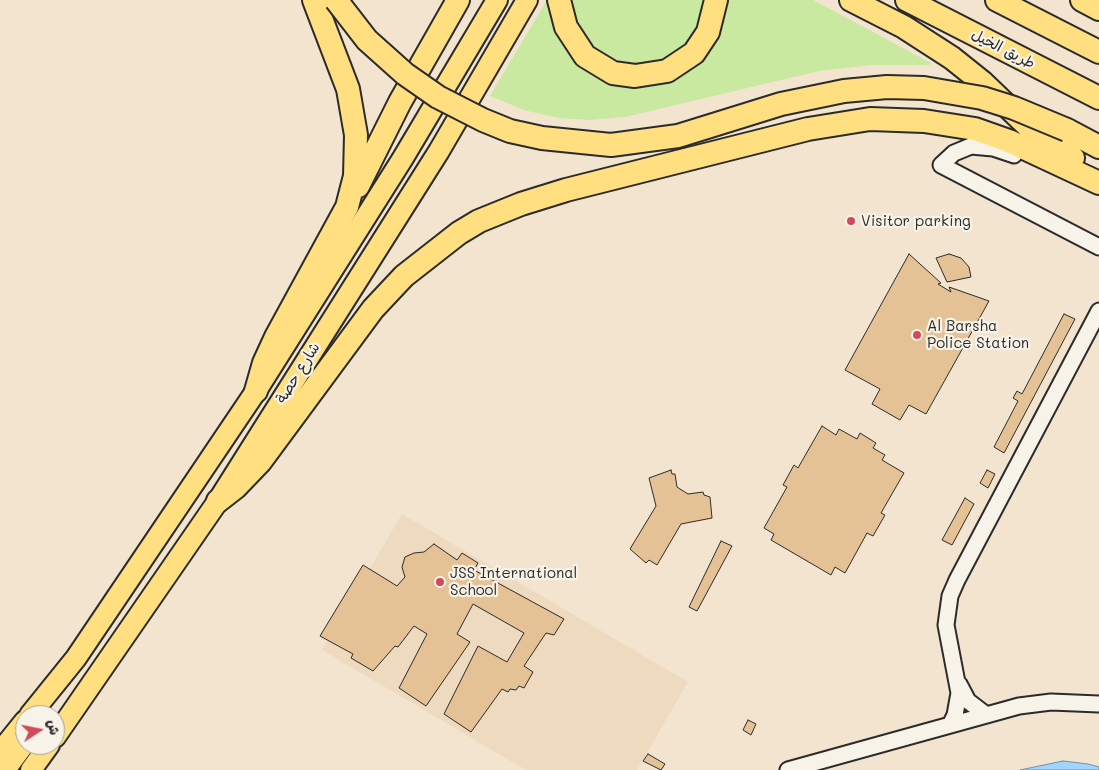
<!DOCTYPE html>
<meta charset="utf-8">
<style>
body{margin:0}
#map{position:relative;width:1099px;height:770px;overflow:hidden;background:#f2e4cf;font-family:Mali,"Playpen Sans Arabic",sans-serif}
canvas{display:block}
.north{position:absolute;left:15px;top:705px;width:50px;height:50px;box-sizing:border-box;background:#f7f3e8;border:1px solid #a5a39c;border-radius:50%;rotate:79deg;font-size:14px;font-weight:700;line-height:20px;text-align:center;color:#2b2b2b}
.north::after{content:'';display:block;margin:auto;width:18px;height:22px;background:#d1495b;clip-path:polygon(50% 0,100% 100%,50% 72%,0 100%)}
</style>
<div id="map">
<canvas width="1099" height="770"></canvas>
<div class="north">ش</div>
</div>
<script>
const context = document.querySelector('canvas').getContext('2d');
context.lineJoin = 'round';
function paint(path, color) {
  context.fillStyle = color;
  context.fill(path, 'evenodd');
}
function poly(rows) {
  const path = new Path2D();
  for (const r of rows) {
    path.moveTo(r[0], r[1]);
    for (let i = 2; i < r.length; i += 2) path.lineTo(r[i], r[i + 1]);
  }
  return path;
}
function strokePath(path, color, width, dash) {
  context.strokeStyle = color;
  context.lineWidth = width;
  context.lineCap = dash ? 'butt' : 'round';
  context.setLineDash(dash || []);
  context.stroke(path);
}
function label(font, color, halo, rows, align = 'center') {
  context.font = font + ' Mali,"Playpen Sans Arabic",sans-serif';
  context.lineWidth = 4.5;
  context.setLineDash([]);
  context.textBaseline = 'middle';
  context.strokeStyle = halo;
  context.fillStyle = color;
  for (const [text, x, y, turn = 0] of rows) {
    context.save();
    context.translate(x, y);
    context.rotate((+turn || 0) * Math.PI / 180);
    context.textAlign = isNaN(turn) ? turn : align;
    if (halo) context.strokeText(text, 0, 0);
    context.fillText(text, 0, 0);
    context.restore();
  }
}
paint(poly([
 [402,514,688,682,637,770,526,770,322,650]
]), '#eedabe');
paint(poly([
 [547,0,551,0,562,38,661,81,725,0,813,0,931,63,929,65,872,65,819,71,625,117,591,120,558,118,524,110,490,96],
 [567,0,710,0,696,37,674,57,646,66,616,63,607,59,584,41]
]), '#c9e8a0');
const water = poly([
 [1063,761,1088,764,1099,767,1099,770,1020,770,1063,761]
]);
paint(water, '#9fd5fe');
strokePath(water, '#7191aa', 1);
const building = poly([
 [909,254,941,283,938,284,951,292,949,287,989,301,926,414,909,405,900,420,872,404,880,389,845,370,909,254],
 [949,254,961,258,969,267,971,277,947,282,936,258,949,254],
 [1064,314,1075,319,1004,453,994,447,1018,401,1013,398,1017,391,1022,394,1064,314],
 [822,426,836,435,839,429,857,439,860,433,876,443,873,448,885,455,882,460,904,473,881,513,885,515,873,536,867,533,845,573,835,567,831,575,771,540,774,534,764,528,787,487,783,485,794,465,798,468,822,426],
 [671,470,672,474,675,474,677,487,688,494,703,492,704,495,710,497,712,518,681,524,657,565,649,560,646,563,630,549,656,506,649,478,671,470],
 [987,470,995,474,988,488,980,483,987,470],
 [965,498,974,504,952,545,942,540,965,498],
 [721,541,732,546,697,611,689,607,721,541],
 [434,544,457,560,462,553,478,563,474,570,564,619,554,635,546,633,524,666,533,672,524,688,519,686,516,690,510,689,508,692,502,689,471,732,444,714,478,646,507,662,524,633,473,604,457,634,470,642,426,706,399,688,427,634,414,626,398,647,395,646,373,671,351,658,353,654,320,636,363,565,397,586,405,577,402,567,405,557,414,553,424,552,434,544],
 [748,720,756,724,751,735,743,730,748,720],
 [648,754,665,764,661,770,643,761,648,754]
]);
paint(building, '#e5c296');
strokePath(building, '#2b2b2b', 1);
const minor = poly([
 [1014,155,993,148,971,146,954,153,941,165,1099,247],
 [959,684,968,701,985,714],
 [951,723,955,715,959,693,946,625,950,596,957,580,1099,311],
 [788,770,1019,706,1051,702,1099,704]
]);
const major = poly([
 [30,715,76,658,256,391,403,158,497,0],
 [55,737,218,501,439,151,527,0],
 [0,752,25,721],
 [5,770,25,743],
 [31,770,49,745]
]);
const highway = poly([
 [559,0,566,27,585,56,613,73,635,76,667,71,694,53,708,32,716,0],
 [851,0,904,27,952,58,982,82,1030,128,1073,158],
 [907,0,1099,98],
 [997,0,1099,52],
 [1082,0,1099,9],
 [1067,130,1099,147],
 [358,186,400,102,458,0],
 [256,391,264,363,276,337,347,207,355,176,356,135,348,89,314,0],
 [218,501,236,487,260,462,373,309,404,276,459,233,479,221,521,204,566,190,808,129,870,119,924,121,975,129,1009,141,1099,183]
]);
strokePath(minor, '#2b2b2b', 19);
strokePath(major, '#2b2b2b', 24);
strokePath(highway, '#2b2b2b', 26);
strokePath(minor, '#f7f3e8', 15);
strokePath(major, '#ffdf80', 20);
strokePath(highway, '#ffdf80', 22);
const highwayBridge = poly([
 [336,0,367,40,405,74,438,97,483,120,510,131,542,138,611,145,678,136,781,104,844,91,887,87,924,88,982,98,1014,108,1067,130]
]);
strokePath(highwayBridge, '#2b2b2b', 26, []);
strokePath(highwayBridge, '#ffdf80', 22);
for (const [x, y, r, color] of [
 [851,221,5,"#d1495b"],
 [917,335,5,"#d1495b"],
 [440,582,5,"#d1495b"]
]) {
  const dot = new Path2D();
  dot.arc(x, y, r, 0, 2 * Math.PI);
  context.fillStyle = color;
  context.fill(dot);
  strokePath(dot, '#f7f3e8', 2);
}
label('15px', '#2b2b2b', '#f7f3e8', [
 ["طريق الخيل",1003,49,27],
 ["شارع حصة",298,373,-58]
]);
label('15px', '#2b2b2b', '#f7f3e8', [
 ["Visitor parking",861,221],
 ["Al Barsha",927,326],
 ["Police Station",927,343],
 ["JSS International",450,573],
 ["School",450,590]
], 'left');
</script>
